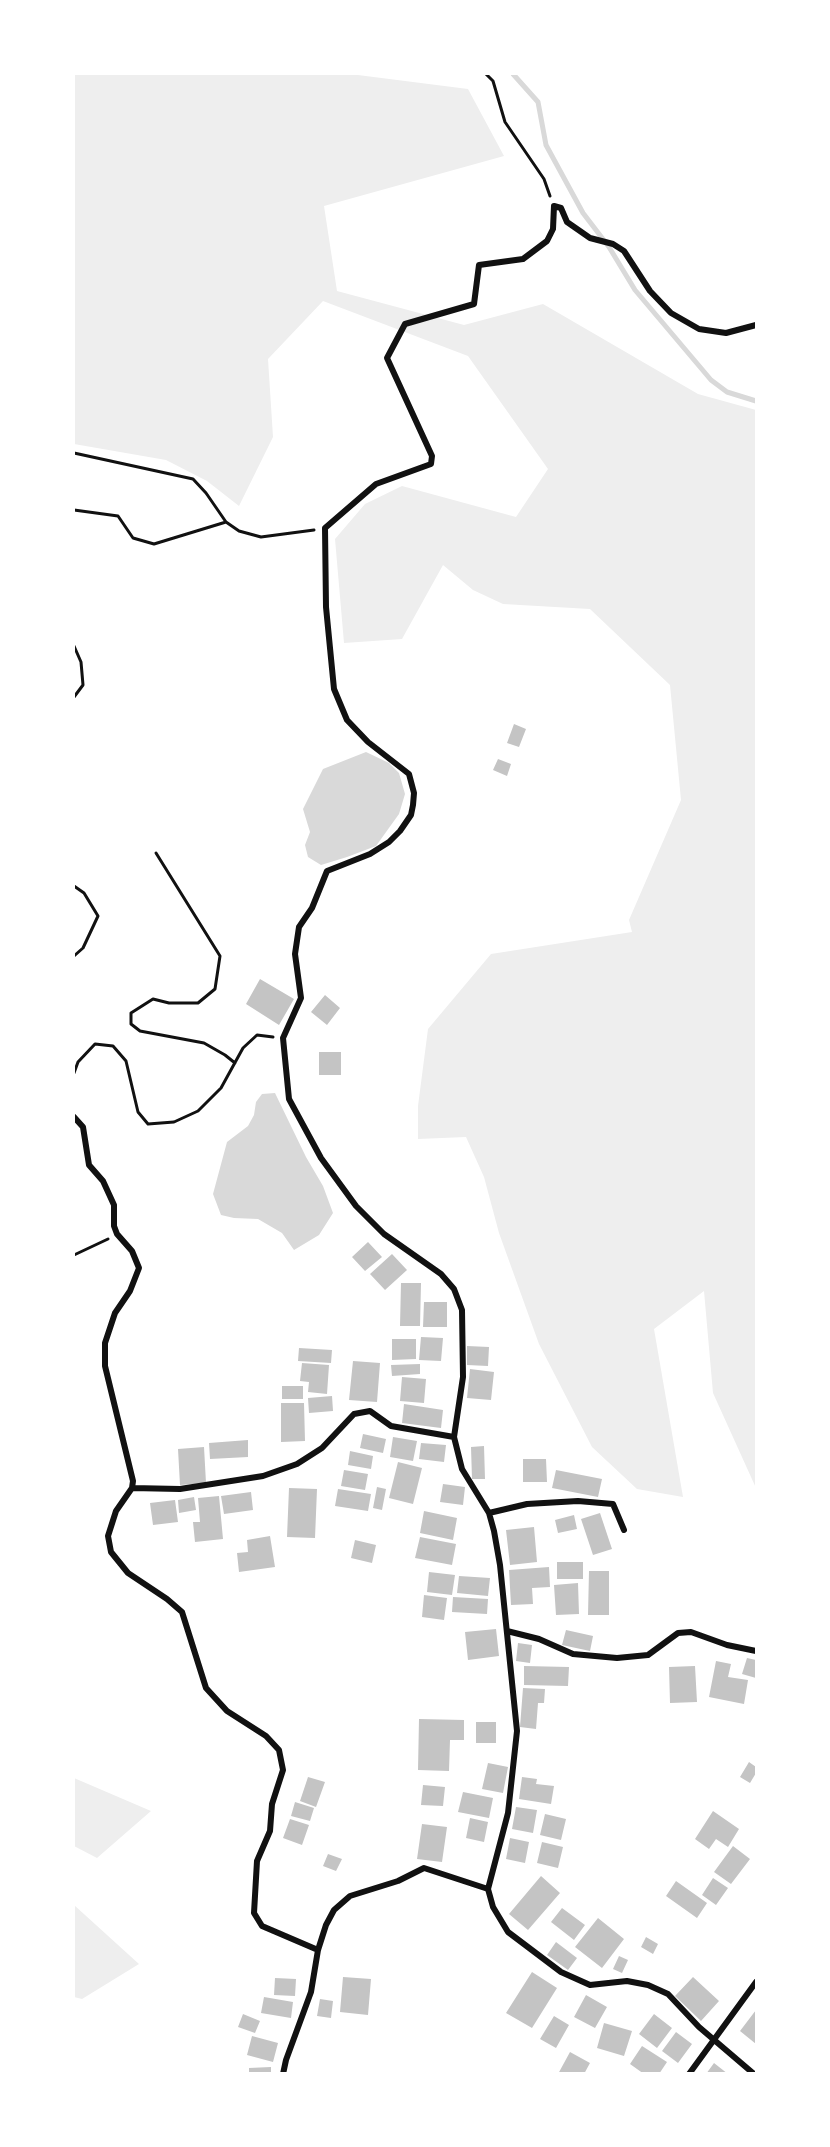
<!DOCTYPE html>
<style>
body{margin:0}
#map{position:relative;width:830px;height:2147px;overflow:hidden;background:#fff;font-family:Mulish,sans-serif}
canvas{display:block}
.frame{position:absolute;inset:0;border:75px solid #fff;pointer-events:none}
</style>
<div id="map">
<canvas width="830" height="2147"></canvas>
<div class="frame"></div>
</div>
<script>
const context = document.querySelector('canvas').getContext('2d');
context.lineJoin = 'round';
function paint(path, color) {
  context.fillStyle = color;
  context.fill(path, 'evenodd');
}
function poly(rows) {
  const path = new Path2D();
  for (const r of rows) {
    path.moveTo(r[0], r[1]);
    for (let i = 2; i < r.length; i += 2) path.lineTo(r[i], r[i + 1]);
  }
  return path;
}
function strokePath(path, color, width, dash) {
  context.strokeStyle = color;
  context.lineWidth = width;
  context.lineCap = dash ? 'butt' : 'round';
  context.setLineDash(dash || []);
  context.stroke(path);
}
paint(poly([
 [74,74,350,74,468,89,504,156,324,206,337,291,464,325,543,304,698,394,756,410,756,1488,713,1393,704,1291,654,1329,683,1497,637,1489,592,1447,539,1344,499,1233,484,1177,466,1137,418,1139,418,1106,428,1029,491,954,632,932,629,920,681,800,670,685,590,609,503,604,473,590,443,565,402,639,344,643,335,539,365,504,402,486,516,517,548,469,468,356,323,301,268,359,273,437,239,506,207,481,166,460,74,444],
 [74,1778,151,1811,97,1858,74,1846],
 [74,1905,139,1964,82,1999,74,1997]
]), '#eee');
paint(poly([
 [366,752,389,763,399,773,405,794,399,814,376,846,347,857,321,865,308,857,305,845,310,832,303,809,323,769],
 [275,1093,306,1157,323,1186,333,1213,319,1235,294,1250,282,1233,258,1219,234,1218,221,1215,213,1194,227,1142,248,1126,254,1115,256,1102,262,1094]
]), '#d9d9d9');
strokePath(poly([
 [513,74,538,102,546,145,583,213,609,247,635,290,711,380,727,392,756,401]
]), '#d9d9d9', 5);
paint(poly([
 [514,724,526,729,519,747,507,743],
 [498,759,511,764,507,776,493,770],
 [260,979,294,999,279,1025,246,1004],
 [325,995,340,1008,327,1025,311,1012],
 [319,1052,341,1052,341,1075,319,1075],
 [368,1242,382,1257,365,1271,352,1257],
 [392,1254,407,1270,385,1290,370,1274],
 [401,1283,421,1283,420,1326,400,1326],
 [424,1302,447,1302,447,1327,423,1327],
 [421,1337,443,1338,441,1361,419,1360],
 [392,1339,416,1339,416,1359,392,1360],
 [467,1346,489,1347,488,1366,467,1365],
 [299,1348,332,1350,331,1363,298,1361],
 [353,1361,380,1363,377,1402,349,1400],
 [302,1363,329,1365,327,1394,308,1392,309,1382,300,1381],
 [420,1364,420,1374,392,1376,391,1365],
 [470,1369,494,1372,491,1400,467,1398],
 [402,1377,426,1379,424,1403,400,1401],
 [282,1386,303,1386,303,1399,282,1399],
 [332,1396,333,1411,309,1413,308,1398],
 [281,1403,304,1403,305,1441,281,1442],
 [404,1404,443,1410,441,1428,402,1423],
 [363,1434,386,1439,383,1453,360,1448],
 [393,1437,417,1441,413,1461,390,1457],
 [248,1440,248,1457,210,1459,209,1443],
 [421,1443,446,1445,444,1462,419,1459],
 [484,1446,485,1479,472,1479,471,1447],
 [204,1447,206,1483,180,1485,178,1449],
 [350,1451,373,1456,371,1469,348,1465],
 [523,1459,546,1459,547,1482,523,1482],
 [398,1462,422,1468,413,1504,389,1498],
 [344,1470,368,1474,365,1490,341,1486],
 [556,1470,602,1479,598,1497,552,1488],
 [443,1484,465,1487,463,1505,440,1502],
 [377,1487,386,1489,382,1510,373,1508],
 [289,1488,317,1489,315,1538,287,1537],
 [338,1489,371,1494,368,1511,335,1506],
 [251,1492,253,1510,224,1514,221,1496],
 [219,1496,223,1539,195,1542,193,1522,200,1522,198,1498],
 [194,1497,196,1510,179,1513,178,1500],
 [175,1500,178,1522,153,1525,150,1503],
 [424,1511,457,1518,453,1540,420,1533],
 [600,1513,612,1549,593,1555,581,1519],
 [574,1515,577,1529,558,1533,555,1520],
 [534,1527,537,1562,510,1565,506,1530],
 [270,1536,275,1567,239,1572,237,1553,248,1552,247,1540],
 [420,1537,456,1544,452,1565,415,1558],
 [355,1540,376,1545,372,1563,351,1558],
 [557,1562,583,1562,583,1579,557,1579],
 [549,1567,550,1587,532,1588,533,1604,511,1605,509,1570],
 [589,1571,609,1571,609,1615,588,1615],
 [429,1572,455,1575,452,1595,427,1592],
 [459,1576,490,1578,488,1596,457,1593],
 [578,1583,579,1614,556,1615,554,1585],
 [424,1595,447,1598,444,1620,422,1617],
 [453,1597,488,1599,487,1614,452,1612],
 [496,1629,499,1656,468,1660,465,1632],
 [566,1630,593,1636,590,1651,562,1645],
 [518,1643,532,1645,530,1663,516,1661],
 [747,1658,756,1660,756,1678,742,1674],
 [716,1661,731,1664,728,1677,748,1680,744,1704,709,1697],
 [524,1666,569,1667,568,1686,524,1685],
 [695,1666,697,1702,670,1703,669,1667],
 [523,1688,545,1689,544,1703,538,1703,536,1729,520,1727],
 [419,1719,464,1720,464,1740,450,1740,449,1771,418,1770],
 [476,1722,496,1722,496,1743,476,1743],
 [749,1762,756,1767,756,1773,750,1783,740,1777],
 [488,1763,508,1767,503,1793,482,1789],
 [308,1777,325,1782,316,1807,300,1801],
 [522,1777,537,1779,536,1784,554,1786,551,1804,519,1799],
 [423,1785,445,1787,443,1806,421,1805],
 [463,1792,493,1798,489,1818,458,1812],
 [295,1802,314,1808,310,1821,291,1816],
 [516,1807,537,1810,533,1833,512,1829],
 [713,1811,739,1829,728,1847,716,1839,709,1849,695,1839],
 [545,1814,566,1819,561,1840,540,1835],
 [470,1818,488,1822,484,1842,466,1838],
 [290,1819,309,1825,302,1845,283,1838],
 [422,1824,447,1827,442,1862,417,1859],
 [510,1838,529,1842,525,1863,506,1859],
 [542,1842,563,1847,558,1868,537,1863],
 [733,1846,750,1859,731,1884,714,1872],
 [328,1854,342,1859,336,1871,323,1866],
 [541,1876,560,1893,528,1930,509,1914],
 [713,1878,728,1888,716,1905,702,1895],
 [676,1881,707,1903,697,1918,666,1896],
 [562,1908,585,1925,574,1940,551,1922],
 [598,1918,624,1939,602,1968,575,1947],
 [646,1937,658,1944,653,1954,641,1947],
 [556,1942,577,1958,568,1970,547,1955],
 [619,1956,628,1960,622,1973,613,1969],
 [532,1972,557,1988,532,2028,506,2013],
 [343,1977,371,1979,368,2015,340,2012],
 [693,1977,719,2001,701,2021,675,1996],
 [275,1978,296,1979,295,1996,274,1995],
 [586,1995,607,2007,595,2028,574,2017],
 [264,1997,293,2002,291,2018,261,2013],
 [320,1999,333,2001,331,2018,317,2016],
 [756,2010,756,2044,740,2031],
 [243,2014,260,2021,255,2033,238,2027],
 [654,2014,672,2028,657,2048,639,2034],
 [554,2016,569,2025,556,2048,540,2039],
 [604,2023,632,2031,624,2056,597,2048],
 [676,2032,692,2044,678,2063,662,2051],
 [252,2036,278,2043,273,2062,247,2055],
 [642,2046,667,2062,659,2074,644,2074,630,2064],
 [570,2052,590,2063,584,2074,558,2074],
 [714,2063,728,2074,706,2074],
 [271,2067,271,2074,249,2074,249,2068]
]), '#c4c4c4');
strokePath(poly([
 [486,74,493,81,505,122,544,179,550,196],
 [74,453,193,479,206,493,226,522,239,531,261,537,314,530],
 [74,510,118,516,133,538,154,544,226,522],
 [74,646,81,662,83,685,74,697],
 [156,853,220,956,215,989,198,1003,169,1003,153,999,131,1013,131,1024,140,1031,204,1043,225,1055,235,1063],
 [74,886,84,893,98,916,83,948,74,956],
 [74,1073,78,1062,95,1044,113,1046,126,1061,138,1112,148,1124,174,1122,198,1111,221,1088,243,1048,257,1035,273,1037],
 [74,1255,108,1239]
]), '#111', 3);
strokePath(poly([
 [74,1117,83,1127,89,1165,103,1181,114,1205,114,1226,117,1234,132,1251,139,1268,130,1291,115,1313,105,1343,105,1366,133,1481,132,1488,116,1511,108,1536,111,1552,128,1573,167,1599,182,1612,206,1688,227,1711,266,1736,279,1750,283,1770,272,1804,270,1831,257,1861,254,1913,262,1926,318,1950],
 [132,1488,180,1489,263,1476,297,1464,322,1448,354,1414,370,1411,391,1426,454,1437],
 [489,1513,527,1504,578,1501,613,1504,624,1530],
 [507,1631,539,1639,573,1654,617,1658,648,1655,678,1633,691,1632,727,1645,756,1651],
 [283,2074,286,2060,311,1992,318,1950,326,1925,334,1910,350,1896,398,1881,424,1868,488,1889],
 [689,2074,756,1982],
 [754,2074,699,2027,668,1994,648,1985,627,1981,590,1985,561,1972,508,1932,493,1907,488,1889,508,1813,517,1731,500,1565,494,1531,489,1513,462,1469,454,1437,463,1377,462,1310,454,1289,441,1274,384,1234,356,1206,321,1158,289,1099,283,1038,301,998,295,954,299,927,312,908,327,871,370,854,389,842,400,831,411,815,413,805,414,793,409,774,368,742,347,720,334,689,326,607,325,528,376,484,431,464,432,456,387,358,405,324,474,304,479,265,523,259,547,241,553,229,554,206,561,208,567,222,590,238,613,244,624,251,650,291,671,313,699,329,726,333,756,325]
]), '#111', 6);
</script>
